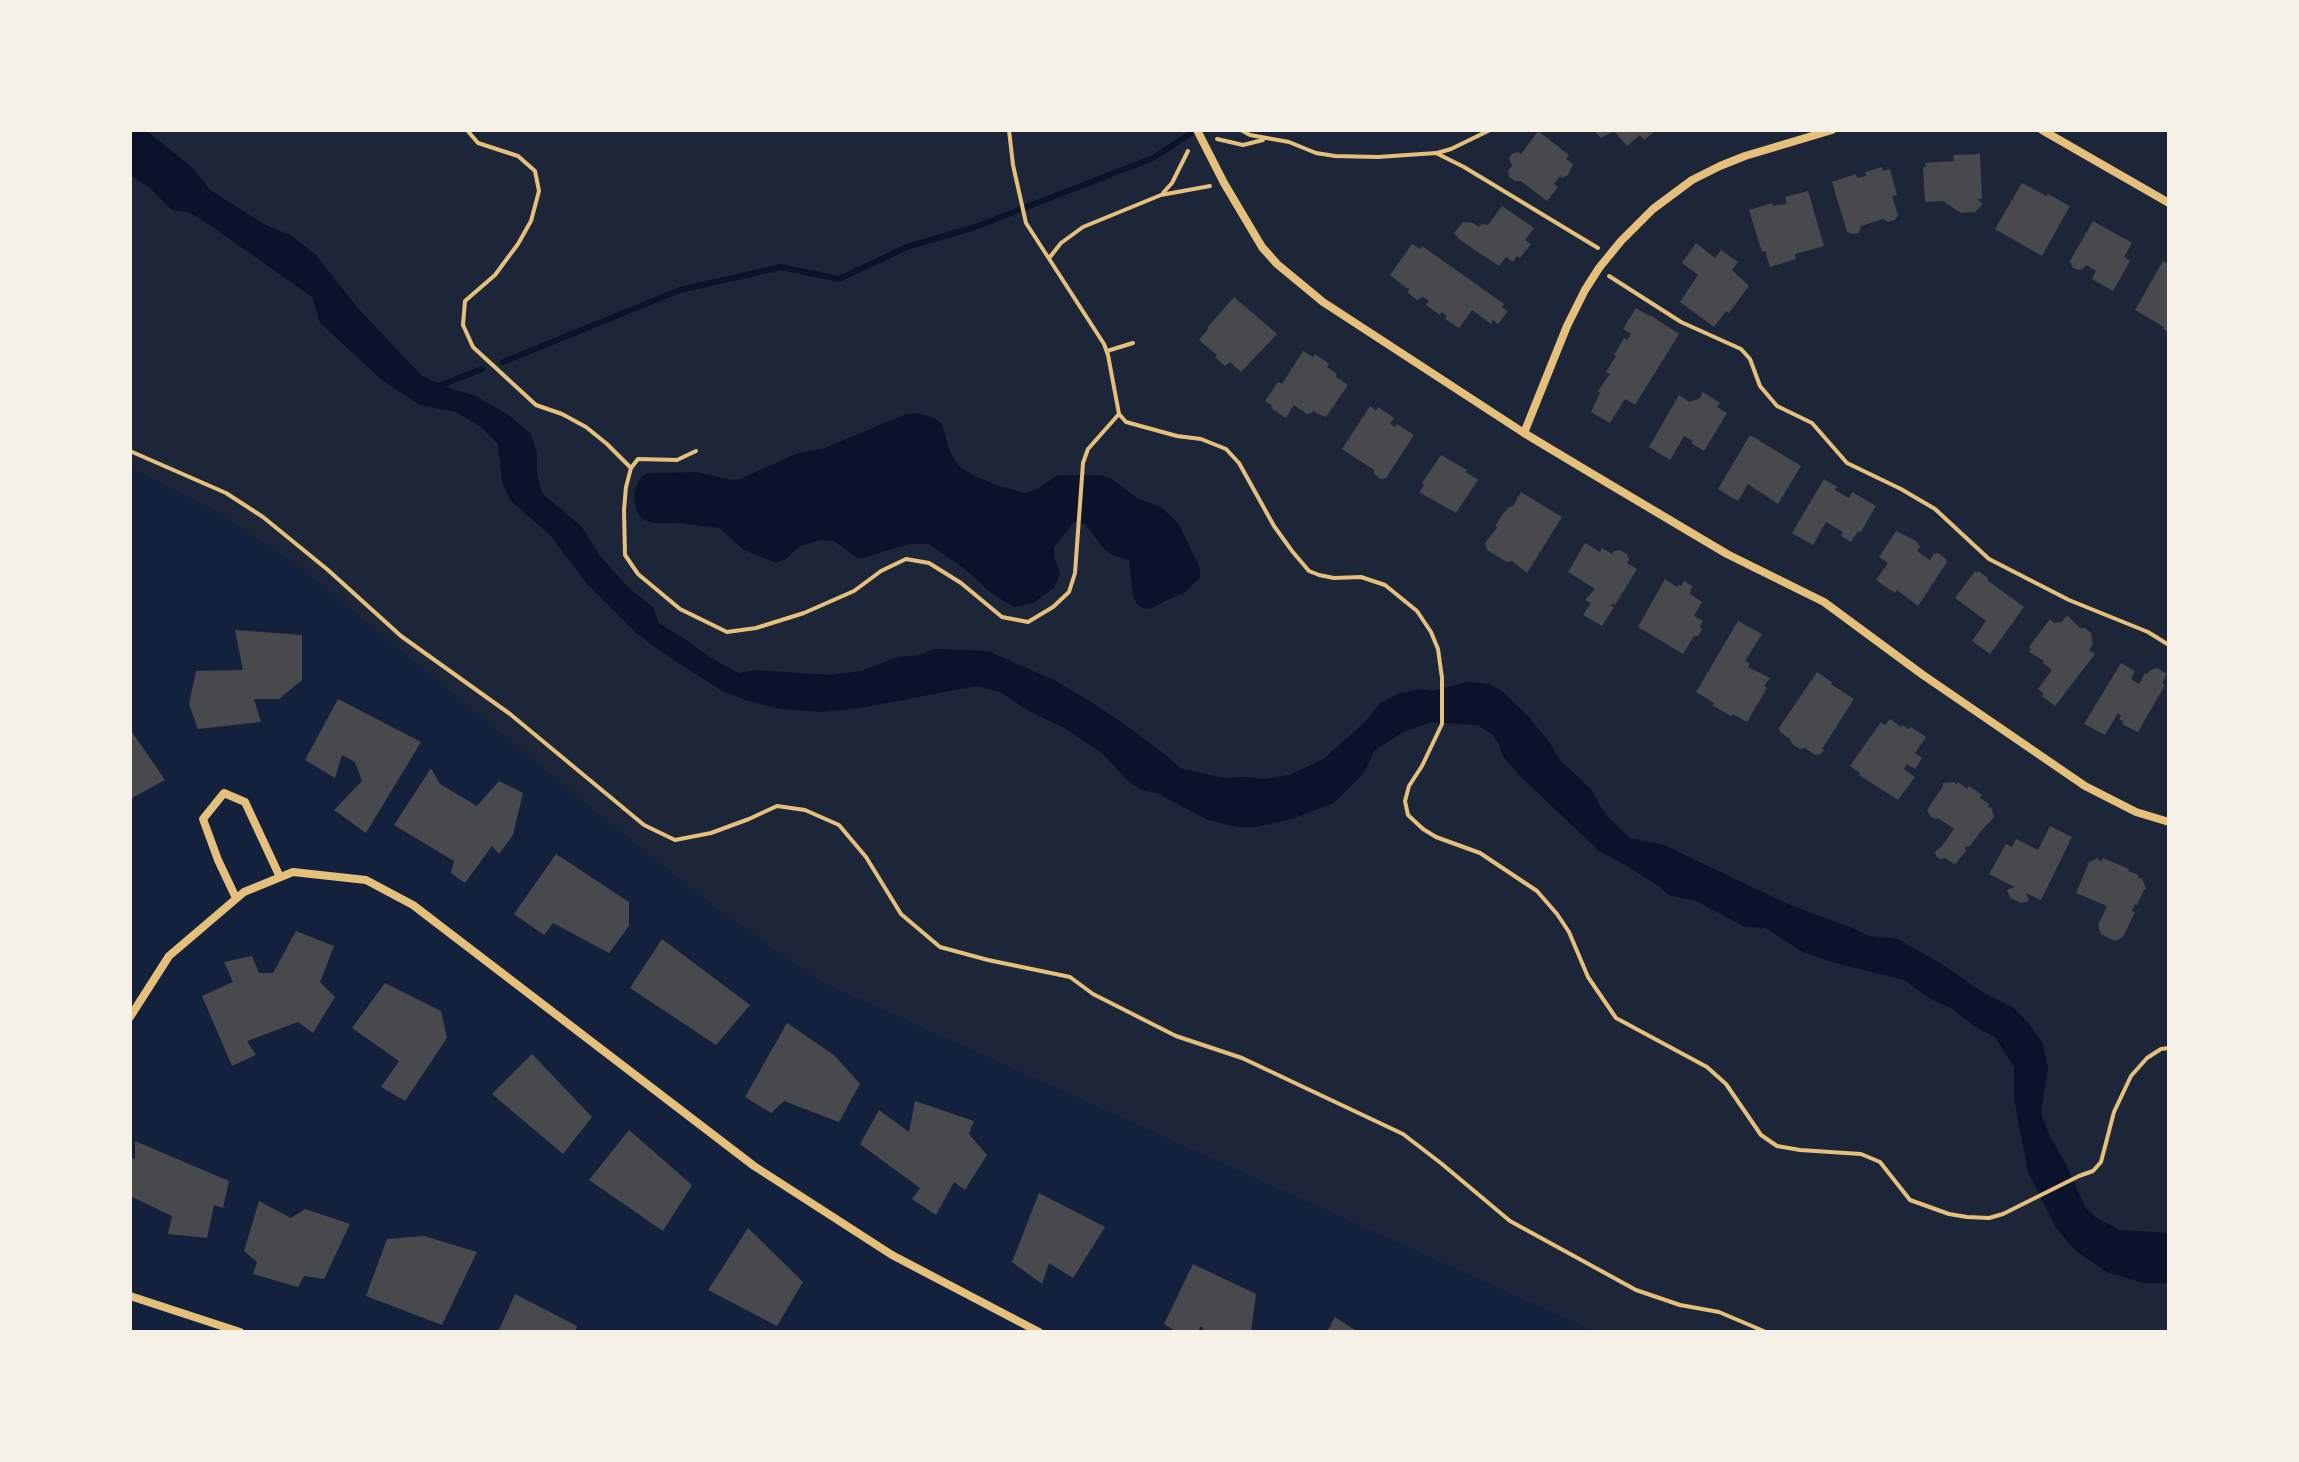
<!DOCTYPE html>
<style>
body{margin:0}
#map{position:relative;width:2299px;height:1462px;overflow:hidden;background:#14213d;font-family:"Source Sans 3",sans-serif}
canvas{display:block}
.frame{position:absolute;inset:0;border:132px solid #f6f1e7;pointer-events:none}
</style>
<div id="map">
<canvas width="2299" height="1462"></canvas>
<div class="frame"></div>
</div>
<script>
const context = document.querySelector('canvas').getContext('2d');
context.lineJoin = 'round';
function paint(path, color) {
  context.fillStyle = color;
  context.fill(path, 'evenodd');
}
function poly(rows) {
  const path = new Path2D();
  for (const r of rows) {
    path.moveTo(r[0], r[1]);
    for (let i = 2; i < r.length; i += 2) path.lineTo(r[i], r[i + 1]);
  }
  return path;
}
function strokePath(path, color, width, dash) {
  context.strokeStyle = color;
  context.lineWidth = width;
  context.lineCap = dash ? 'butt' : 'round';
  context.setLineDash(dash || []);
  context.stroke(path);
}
paint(poly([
 [130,130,2169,130,2169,1332,1596,1332,820,981,718,909,594,810,299,566,216,511,130,467]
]), '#1d2539');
paint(poly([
 [130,130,146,130,194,169,210,190,264,224,292,236,316,255,357,307,422,376,449,388,476,396,507,414,530,433,537,453,537,474,542,493,582,527,600,556,629,588,653,607,659,623,686,640,711,658,739,673,756,670,830,675,861,671,897,657,920,655,935,649,988,651,1054,680,1088,700,1120,721,1166,755,1180,768,1223,778,1245,777,1265,779,1289,775,1322,760,1365,722,1380,703,1400,693,1422,689,1432,691,1466,682,1489,684,1502,691,1528,716,1550,743,1560,760,1592,790,1600,806,1610,819,1630,838,1664,845,1788,904,1850,927,1869,936,1898,939,1940,963,1984,993,2014,1008,2030,1025,2043,1044,2048,1068,2041,1113,2049,1134,2066,1164,2085,1207,2095,1217,2120,1230,2169,1233,2169,1283,2143,1283,2107,1272,2076,1251,2056,1228,2028,1172,2014,1099,2014,1067,1995,1037,1974,1026,1951,1008,1930,999,1904,980,1835,963,1803,952,1765,928,1745,927,1696,901,1668,895,1660,887,1627,866,1599,851,1520,776,1502,755,1499,744,1492,734,1477,725,1432,722,1403,732,1374,751,1364,773,1334,803,1292,819,1256,827,1236,827,1206,819,1157,793,1142,790,1130,783,1102,753,1064,728,1029,711,1000,692,976,686,861,708,821,712,782,709,748,701,722,691,660,651,635,632,587,584,550,535,510,500,502,482,498,444,481,427,456,412,420,405,383,381,320,323,312,297,204,221,188,212,172,210,150,188,130,175],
 [918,413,936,419,942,424,950,452,959,466,974,476,999,486,1025,493,1037,489,1058,475,1100,475,1112,479,1137,498,1161,507,1178,523,1200,568,1200,578,1184,593,1165,601,1154,607,1144,609,1137,604,1133,596,1129,560,1112,555,1105,550,1085,524,1074,522,1054,547,1054,556,1060,574,1054,588,1033,603,1014,607,991,593,966,570,929,544,909,544,863,558,857,558,834,541,820,540,800,546,786,559,776,563,744,550,719,528,678,523,652,523,642,519,636,510,634,494,636,487,640,478,647,473,697,472,731,480,740,479,798,453,822,449,906,414]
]), '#0b132b');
strokePath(poly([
 [503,362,680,290,781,267,839,279,907,247,975,227,1153,158,1196,130],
 [436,387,482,369]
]), '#0b132b', 6);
paint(poly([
 [1594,130,1656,130,1644,140,1640,135,1627,146,1614,131,1601,138],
 [1538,131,1569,155,1566,159,1573,164,1568,175,1562,178,1560,176,1554,184,1558,187,1547,201,1521,181,1515,181,1509,177,1508,171,1512,166,1509,158,1512,154,1518,152,1521,154],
 [1980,154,1982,199,1977,199,1983,204,1975,212,1961,213,1943,201,1925,202,1923,167,1926,167,1925,163,1954,161,1953,155],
 [1882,167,1883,171,1890,169,1897,195,1892,196,1898,215,1895,220,1888,222,1883,219,1861,226,1859,233,1853,234,1847,232,1832,182,1856,174,1857,178,1866,176,1865,172],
 [2022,183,2046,196,2048,194,2070,206,2042,256,1995,229],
 [1808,191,1824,246,1795,254,1796,259,1770,267,1765,251,1762,252,1749,210,1772,203,1773,206,1787,204,1785,197],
 [1502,206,1534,228,1525,240,1531,244,1520,258,1517,256,1513,262,1506,257,1499,266,1460,240,1454,233,1463,222,1473,223,1479,227,1481,224,1488,225],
 [2093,221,2132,243,2124,257,2130,261,2113,291,2092,279,2096,271,2086,265,2083,269,2078,270,2072,267,2070,261],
 [1696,243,1715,258,1721,250,1738,262,1732,270,1749,286,1729,313,1726,311,1714,327,1680,302,1698,275,1682,263],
 [1412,244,1420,249,1422,246,1504,304,1502,307,1508,311,1498,324,1493,320,1491,324,1472,310,1459,328,1445,319,1447,316,1442,312,1440,315,1426,305,1429,301,1423,297,1417,300,1408,293,1409,288,1406,288,1390,275],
 [2163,261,2169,264,2169,332,2163,329,2164,327,2135,310],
 [1234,297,1277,334,1241,372,1230,362,1225,366,1215,357,1217,355,1199,340,1208,329,1207,328],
 [1636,308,1649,316,1650,315,1679,334,1635,405,1625,399,1610,423,1591,412,1600,393,1598,391,1610,374,1606,372,1616,356,1614,355,1624,338,1627,340,1631,334,1623,329],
 [1303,351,1313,357,1315,354,1329,364,1327,367,1337,374,1336,377,1348,385,1326,417,1316,413,1314,410,1312,413,1307,414,1294,405,1286,418,1271,408,1273,406,1265,401,1278,382,1282,384],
 [1703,392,1720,403,1717,407,1727,413,1704,451,1691,443,1693,441,1684,436,1670,460,1649,447,1679,395,1689,402,1699,399],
 [1370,406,1376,411,1378,407,1394,418,1390,424,1395,427,1397,424,1414,435,1386,478,1381,479,1374,474,1374,470,1342,449],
 [1750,435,1801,466,1778,504,1748,484,1738,501,1718,489],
 [1441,455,1467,470,1466,472,1478,480,1456,513,1419,492,1424,485,1422,483],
 [1824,479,1837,487,1835,490,1849,498,1852,492,1876,506,1860,533,1858,531,1851,542,1841,536,1843,532,1826,522,1813,545,1792,533],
 [1521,492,1562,517,1527,573,1512,561,1507,562,1487,550,1485,543,1497,528,1496,525,1502,515,1509,507,1513,506],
 [1896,531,1916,541,1920,547,1917,551,1930,560,1934,554,1938,553,1945,558,1947,562,1918,606,1897,590,1895,593,1876,580,1888,563,1879,557],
 [1585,543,1600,552,1602,548,1612,554,1614,551,1620,550,1627,554,1629,560,1627,563,1637,569,1615,605,1613,603,1611,606,1614,607,1602,626,1583,615,1591,603,1585,600,1595,589,1568,572],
 [1975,571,1977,573,1978,571,1988,578,1987,580,2024,607,1990,654,1972,641,1986,621,1955,598],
 [1665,579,1677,587,1678,585,1681,586,1684,581,1692,586,1690,594,1702,602,1694,616,1703,621,1700,626,1702,630,1698,636,1694,636,1683,654,1638,627],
 [2067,615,2080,628,2085,628,2091,633,2093,644,2089,650,2095,654,2055,706,2042,696,2044,694,2038,689,2052,670,2043,663,2044,661,2029,652,2031,649,2029,647,2050,619,2054,623,2062,622],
 [1738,621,1762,634,1745,661,1750,663,1748,667,1770,678,1764,686,1767,688,1747,722,1733,714,1731,716,1712,705,1714,703,1696,692],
 [235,630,302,635,302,680,279,699,254,699,261,722,198,729,189,704,196,671,243,670],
 [2121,663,2135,671,2131,679,2139,684,2145,673,2147,674,2149,671,2157,668,2167,674,2162,683,2165,685,2138,732,2122,724,2124,722,2119,719,2121,716,2118,713,2105,735,2084,724],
 [1817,672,1832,682,1831,684,1854,699,1822,749,1824,750,1821,754,1815,755,1805,748,1800,749,1792,744,1790,739,1780,732,1779,728],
 [338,699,421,742,366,833,334,810,362,781,355,762,342,755,335,778,305,760],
 [1890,719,1901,727,1902,725,1909,729,1911,727,1926,737,1915,753,1922,758,1915,769,1907,764,1904,769,1915,777,1898,800,1859,775,1860,773,1850,766,1881,722,1885,725],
 [130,729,165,780,130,799],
 [431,768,440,784,477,806,499,781,523,793,513,835,499,854,492,846,465,883,451,873,454,861,394,825],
 [1955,782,1956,785,1958,782,1967,789,1969,786,1982,795,1980,798,1989,804,1988,808,1991,807,1994,817,1981,831,1970,846,1965,847,1966,851,1956,863,1954,864,1945,858,1940,859,1936,856,1935,852,1942,846,1954,829,1938,818,1935,819,1930,816,1927,810,1943,786,1943,783],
 [2050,826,2072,837,2041,900,2026,893,2029,901,2021,903,2010,898,2007,890,2015,887,1989,874,2006,844,2012,847,2016,839,2038,850],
 [556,854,629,902,629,926,609,953,553,923,544,935,514,914],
 [2098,858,2101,862,2103,858,2129,869,2128,871,2139,875,2138,879,2142,878,2146,889,2144,890,2137,905,2135,904,2132,911,2135,912,2123,937,2115,941,2101,934,2098,925,2107,906,2076,893,2088,865,2087,863],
 [296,931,334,946,320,982,335,997,313,1033,298,1022,247,1041,256,1055,232,1066,202,996,233,982,224,962,252,956,259,973,273,973],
 [662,939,750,1005,716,1045,630,988],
 [385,983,441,1011,447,1038,405,1101,381,1087,399,1061,352,1028],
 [787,1023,834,1055,860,1084,839,1122,784,1101,771,1113,745,1097],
 [532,1054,592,1117,563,1154,492,1094],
 [915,1101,974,1121,969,1134,987,1155,965,1190,954,1182,936,1215,912,1199,920,1188,860,1144,879,1110,909,1132],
 [629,1130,692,1185,663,1231,589,1180],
 [135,1141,229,1181,223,1208,214,1205,207,1238,168,1234,172,1216,130,1196,130,1157,135,1159],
 [1039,1193,1105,1227,1073,1278,1049,1263,1042,1284,1012,1262],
 [259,1201,291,1218,305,1209,350,1224,324,1279,304,1276,298,1287,253,1274,257,1262,244,1251],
 [748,1228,803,1282,777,1326,708,1290],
 [424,1236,477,1252,442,1325,366,1296,387,1239],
 [1193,1264,1256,1294,1251,1332,1205,1332,1201,1326,1197,1332,1177,1332,1164,1324],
 [515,1294,577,1326,575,1332,498,1332],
 [1335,1317,1358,1332,1327,1332]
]), '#48494c');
strokePath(poly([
 [467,130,478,143,518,156,535,171,539,191,531,221,518,244,495,275,465,301,463,325,473,347,536,405,562,414,586,427,607,444,631,468],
 [1009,130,1013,165,1026,223,1104,344,1108,355,1119,414,1126,422,1177,436,1201,439,1226,449,1239,463,1274,526,1292,551,1309,571,1319,575,1334,578,1361,577,1385,585,1417,611,1431,632,1438,649,1442,678,1442,724,1422,766,1409,786,1405,801,1408,815,1423,829,1436,837,1480,853,1537,891,1557,914,1569,932,1588,977,1616,1018,1707,1067,1726,1084,1761,1135,1777,1146,1800,1150,1861,1154,1880,1162,1910,1200,1949,1214,1967,1217,1989,1218,2003,1214,2079,1176,2093,1171,2101,1162,2114,1112,2131,1076,2147,1058,2161,1049,2169,1048],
 [1241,130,1250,135,1289,142,1316,153,1335,156,1378,157,1436,153,1464,167,1598,248],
 [1217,139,1243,145,1263,140],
 [1437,153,1451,149,1490,130],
 [1163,193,1172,183,1188,151],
 [1050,257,1061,243,1083,227,1161,195,1210,186],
 [1609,276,1681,322,1741,349,1750,359,1760,386,1777,406,1812,423,1847,463,1901,489,1935,509,1989,559,2069,600,2148,632,2169,645],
 [1107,351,1133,343],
 [130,451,226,493,263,517,328,570,401,636,510,714,644,825,675,840,711,833,749,819,777,806,805,810,839,825,866,857,901,914,940,947,988,960,1070,977,1093,994,1176,1036,1242,1058,1403,1134,1442,1164,1510,1221,1636,1290,1680,1305,1719,1312,1766,1332],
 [696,451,677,460,638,459,631,468,626,487,624,510,625,555,638,574,680,609,727,632,756,628,804,613,854,591,881,571,906,559,929,563,961,583,1002,617,1028,622,1053,607,1069,592,1075,573,1083,463,1088,449,1119,414]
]), '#e5c07b', 4);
strokePath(poly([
 [1197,130,1224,183,1262,247,1277,264,1323,302,1524,433,1584,469,1727,554,1824,602,1923,675,2085,786,2136,812,2169,822],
 [2042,130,2169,203],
 [1524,433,1567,326,1585,290,1599,268,1621,241,1653,209,1692,180,1720,166,1745,156,1832,130],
 [236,898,218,860,203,819,224,793,245,802,280,877],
 [130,1017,169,956,244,892,293,872,366,880,413,905,754,1166,892,1255,1039,1332],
 [130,1296,240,1332]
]), '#e5c07b', 8);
</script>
